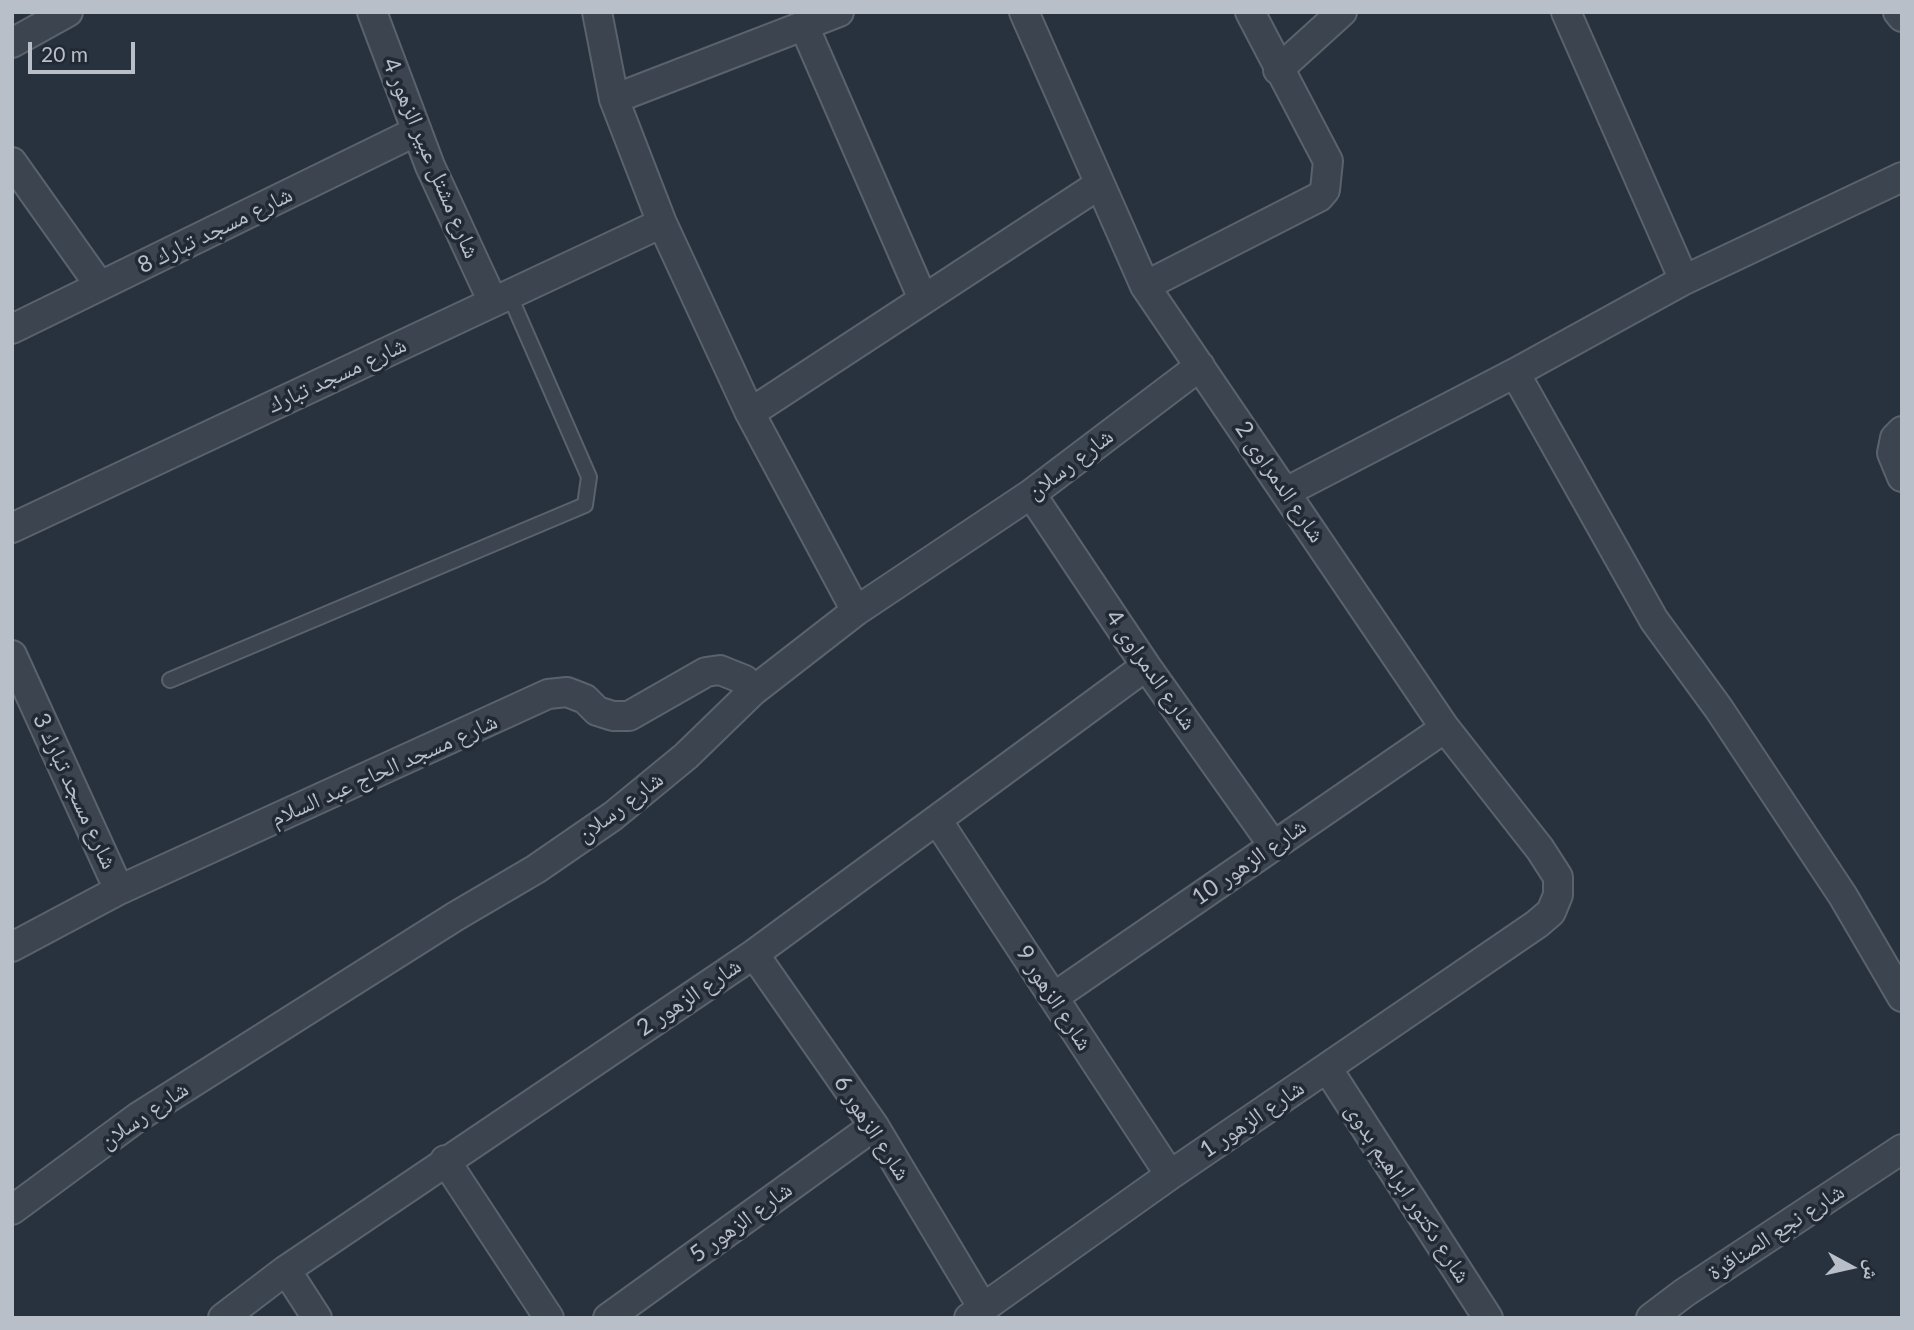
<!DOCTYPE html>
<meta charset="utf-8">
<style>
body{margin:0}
#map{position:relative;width:1914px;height:1330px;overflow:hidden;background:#28323f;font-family:Lato,"Noto Naskh Arabic",sans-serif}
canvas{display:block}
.frame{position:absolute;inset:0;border:14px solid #b9bfc9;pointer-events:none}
.north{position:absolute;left:1816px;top:1232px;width:70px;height:70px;-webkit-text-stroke:5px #212934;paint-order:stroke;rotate:98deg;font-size:19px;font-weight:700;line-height:28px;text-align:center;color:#b9bfc9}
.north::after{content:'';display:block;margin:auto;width:24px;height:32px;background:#b9bfc9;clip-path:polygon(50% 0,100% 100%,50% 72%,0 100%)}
.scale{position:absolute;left:28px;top:42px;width:107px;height:32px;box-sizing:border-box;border:4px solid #b9bfc9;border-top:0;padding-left:9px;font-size:21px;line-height:24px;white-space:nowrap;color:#b9bfc9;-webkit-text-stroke:5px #212934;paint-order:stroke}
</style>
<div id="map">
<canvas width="1914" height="1330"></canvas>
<div class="frame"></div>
<div class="north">ش</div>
<div class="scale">20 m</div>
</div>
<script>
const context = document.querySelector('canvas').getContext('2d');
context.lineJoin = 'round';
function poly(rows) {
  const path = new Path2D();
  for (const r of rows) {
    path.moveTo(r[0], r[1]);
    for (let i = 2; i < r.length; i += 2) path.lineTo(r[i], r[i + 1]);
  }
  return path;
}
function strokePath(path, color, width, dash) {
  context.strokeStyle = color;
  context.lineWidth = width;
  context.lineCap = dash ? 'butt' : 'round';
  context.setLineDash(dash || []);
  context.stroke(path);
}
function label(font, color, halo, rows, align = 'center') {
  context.font = font + ' Lato,"Noto Naskh Arabic",sans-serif';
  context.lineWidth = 7;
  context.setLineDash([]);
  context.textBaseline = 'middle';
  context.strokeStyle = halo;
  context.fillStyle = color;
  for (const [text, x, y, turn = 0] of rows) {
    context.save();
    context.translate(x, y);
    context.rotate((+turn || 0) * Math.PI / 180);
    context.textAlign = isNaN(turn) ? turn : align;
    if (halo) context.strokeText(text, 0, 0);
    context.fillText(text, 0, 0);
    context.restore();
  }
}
const service = poly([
 [170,680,585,505,589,477,509,294]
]);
const minor = poly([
 [372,12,430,166,493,302],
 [597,12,614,99,662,223,750,413,856,611],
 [1566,12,1684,280],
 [1898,12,1902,17],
 [804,26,923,299],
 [12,43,68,12],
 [1278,70,1342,12],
 [614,99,839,12],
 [12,162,100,286],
 [1145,286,1319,197,1325,190,1328,161,1250,12],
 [12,329,417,131],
 [1515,373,1654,620,1719,709,1843,896,1902,997],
 [750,413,1100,184],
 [1902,431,1895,438,1892,453,1902,477],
 [1286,492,1515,373,1684,280,1902,177],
 [1031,494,1146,666,1273,845],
 [12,528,662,223],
 [12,655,119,890],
 [937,820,1170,1175],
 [12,947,119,890,548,694,567,692,585,699,597,711,613,716,629,716,706,672,720,670,745,680,753,691],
 [754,954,874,1126,983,1308],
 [1054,997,1445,728],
 [1327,1068,1488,1318],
 [445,1160,549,1318],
 [12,1210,138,1117,456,916,536,869,613,816,686,756,753,691,856,611,1031,494,1200,366],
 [286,1270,317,1318],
 [223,1318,286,1270,754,954,1146,666],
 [608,1318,874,1126],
 [969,1318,1170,1175,1537,924,1551,912,1558,895,1558,877,1540,849,1445,728,1145,286,1024,12],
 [1651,1318,1684,1293,1902,1149]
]);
strokePath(service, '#5a626c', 18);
strokePath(minor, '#5a626c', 32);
strokePath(service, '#3c444f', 14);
strokePath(minor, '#3c444f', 28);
label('23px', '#b9bfc9', '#212934', [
 ["شارع مشتل عبير الزهور 4",431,158,67],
 ["شارع مسجد تبارك 8",215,230,-26],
 ["شارع مسجد تبارك",337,375,-25],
 ["شارع رسلان",1070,464,-37],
 ["شارع الدمراوى 2",1280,482,56],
 ["شارع الدمراوى 4",1151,670,55],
 ["شارع مسجد الحاج عبد السلام",384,770,-24],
 ["شارع مسجد تبارك 3",75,791,65],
 ["شارع رسلان",620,807,-37],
 ["شارع الزهور 10",1249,862,-35],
 ["شارع الزهور 2",689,997,-34],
 ["شارع الزهور 9",1054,998,57],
 ["شارع رسلان",144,1115,-34],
 ["شارع الزهور 1",1252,1119,-34],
 ["شارع الزهور 6",872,1128,57],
 ["شارع دكتور ابراهيم بدوى",1408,1193,57],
 ["شارع الزهور 5",741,1222,-36],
 ["شارع نجع الصناقرة",1776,1232,-33]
]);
</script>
